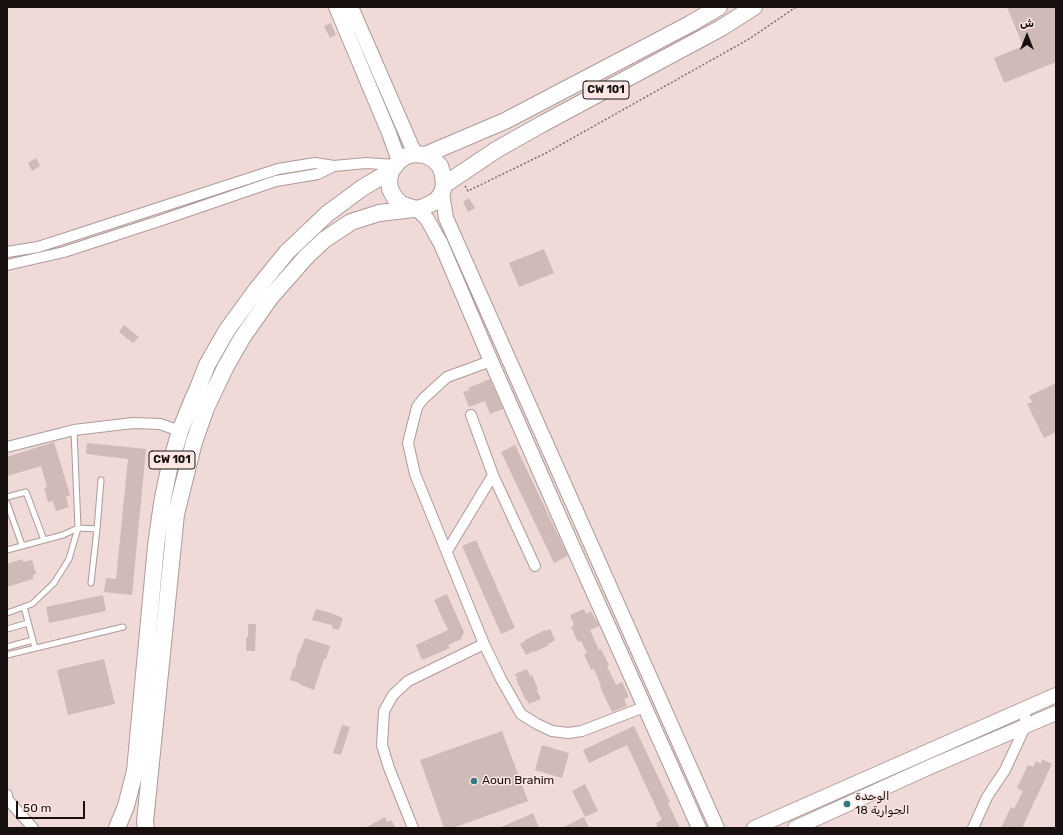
<!DOCTYPE html>
<meta charset="utf-8">
<style>
body{margin:0}
#map{position:relative;width:1063px;height:835px;overflow:hidden;background:#efdad7;font-family:Rubik,Cairo,sans-serif}
canvas{display:block}
.frame{position:absolute;inset:0;border:8px solid #17100f;pointer-events:none}
.north{position:absolute;left:1007px;top:16px;width:40px;height:40px;-webkit-text-stroke:3px #fce7e4;paint-order:stroke;rotate:0deg;font-size:11px;font-weight:700;line-height:16px;text-align:center;color:#17100f}
.north::after{content:'';display:block;margin:auto;width:14px;height:18px;background:#17100f;clip-path:polygon(50% 0,100% 100%,50% 72%,0 100%)}
.scale{position:absolute;left:16px;top:801px;width:69px;height:18px;box-sizing:border-box;border:2px solid #17100f;border-top:0;padding-left:5px;font-size:12px;line-height:14px;white-space:nowrap;color:#17100f;-webkit-text-stroke:3px #fce7e4;paint-order:stroke}
</style>
<div id="map">
<canvas width="1063" height="835"></canvas>
<div class="frame"></div>
<div class="north">ش</div>
<div class="scale">50 m</div>
</div>
<script>
const context = document.querySelector('canvas').getContext('2d');
context.lineJoin = 'round';
function paint(path, color) {
  context.fillStyle = color;
  context.fill(path, 'evenodd');
}
function poly(rows) {
  const path = new Path2D();
  for (const r of rows) {
    path.moveTo(r[0], r[1]);
    for (let i = 2; i < r.length; i += 2) path.lineTo(r[i], r[i + 1]);
  }
  return path;
}
function strokePath(path, color, width, dash) {
  context.strokeStyle = color;
  context.lineWidth = width;
  context.lineCap = dash ? 'butt' : 'round';
  context.setLineDash(dash || []);
  context.stroke(path);
}
function label(font, color, halo, rows, align = 'center') {
  context.font = font + ' Rubik,Cairo,sans-serif';
  context.lineWidth = 3;
  context.setLineDash([]);
  context.textBaseline = 'middle';
  context.strokeStyle = halo;
  context.fillStyle = color;
  for (const [text, x, y, turn = 0] of rows) {
    context.save();
    context.translate(x, y);
    context.rotate((+turn || 0) * Math.PI / 180);
    context.textAlign = isNaN(turn) ? turn : align;
    if (halo) context.strokeText(text, 0, 0);
    context.fillText(text, 0, 0);
    context.restore();
  }
}
paint(poly([
 [1007,7,1056,7,1056,62,1004,83,994,58,1023,46],
 [331,23,336,35,330,38,324,26],
 [36,158,40,166,32,171,28,163],
 [469,198,475,208,468,212,463,202],
 [544,249,554,273,519,287,509,263],
 [124,325,139,337,133,343,119,332],
 [490,379,503,409,490,414,485,401,469,407,463,392,470,390,468,388],
 [1056,383,1056,432,1044,438,1027,404,1032,402,1029,396],
 [54,442,70,495,66,497,69,507,56,511,53,501,48,502,44,488,47,487,41,466,7,476,7,457],
 [87,443,146,449,132,595,104,592,106,578,116,579,128,459,86,454],
 [515,445,568,556,554,563,501,452],
 [476,540,515,628,501,634,462,546],
 [22,559,23,562,32,560,36,574,33,575,33,579,7,587,7,564],
 [447,594,464,632,461,639,448,645,450,648,422,660,416,645,448,630,434,600],
 [103,595,106,611,49,623,46,607],
 [316,609,331,613,343,618,339,630,332,628,332,625,312,620],
 [584,609,586,614,591,611,599,626,590,630,599,650,601,649,609,665,607,666,616,685,622,682,629,697,624,699,627,706,612,712,600,687,601,686,594,669,591,670,584,654,587,653,581,641,578,642,571,627,574,625,570,615],
 [248,624,256,624,255,651,246,651,246,637,248,637],
 [550,629,555,640,548,644,549,645,535,652,534,651,526,655,520,644,525,641,525,640,545,630,545,631],
 [305,638,330,646,326,659,324,659,314,690,299,684,300,683,290,680,293,668,295,668,298,653,299,653],
 [104,659,115,704,68,715,57,670],
 [527,669,530,676,532,675,538,689,537,690,541,699,529,704,526,699,525,699,516,679,517,678,515,674],
 [342,725,350,727,341,755,333,753],
 [634,726,670,802,668,803,680,828,658,828,656,823,662,820,627,745,589,763,583,750],
 [502,731,528,801,453,828,444,828,420,760],
 [542,745,569,753,562,778,535,770],
 [1042,759,1052,764,1022,828,1001,828,1011,807,1014,809,1023,791,1017,788,1028,765,1033,767,1036,761,1041,764],
 [585,784,598,811,585,817,572,791],
 [533,813,539,828,499,828,529,815],
 [385,817,387,822,391,820,396,828,365,828],
 [584,817,589,828,562,828]
]), '#cfbab7');
const lane = poly([
 [7,497,26,492,44,540],
 [7,503,22,545],
 [7,550,63,535,78,528,97,529,101,480],
 [91,583,97,529],
 [24,607,35,648],
 [7,613,32,604,54,583,69,559,78,528,74,430],
 [7,629,28,623],
 [7,647,33,640],
 [7,655,123,627]
]);
const street = poly([
 [7,252,38,247,66,238,278,169,315,163,334,166,366,163,395,165],
 [7,265,64,252,162,220,276,181,318,174,334,166],
 [7,447,74,430,133,423,160,424,180,431],
 [493,475,535,566],
 [447,551,493,475,471,415],
 [484,644,415,474,408,443,417,407,423,399,447,377,491,361],
 [7,795,8,800,33,828],
 [413,828,389,768,382,745,384,711,393,695,408,681,484,644,501,679,521,714,537,724,552,731,568,733,582,731,644,707],
 [973,828,987,797,1005,770,1025,727,1025,710]
]);
const secondary = poly([
 [336,7,389,133,399,161],
 [351,7,415,154],
 [442,193,446,218,717,828],
 [417,209,427,219,441,244,491,361,568,536,699,828],
 [754,828,1056,695],
 [795,828,932,766,1056,713]
]);
const primary = poly([
 [425,155,505,121,690,24,719,7],
 [444,185,496,150,542,124,721,28,754,7],
 [117,828,126,806,135,771,156,546,162,503,169,469,180,431,193,399,198,388,207,365,227,330,257,289,287,252,327,214,362,188,391,171],
 [146,828,145,822,176,514,194,442,206,408,225,368,242,338,270,298,306,257,324,240,351,222,379,213,422,208,436,201,442,193,444,185,443,175,440,166,433,159,425,155,415,154,406,156,399,161,391,171,389,180,390,189,395,198,401,204,413,208]
]);
strokePath(lane, '#ae9a98', 7);
strokePath(street, '#ae9a98', 12);
strokePath(secondary, '#ae9a98', 16);
strokePath(primary, '#ae9a98', 18);
strokePath(poly([
 [465,186,468,191,546,153,749,39,796,7]
]), '#7b6e6c', 1.5, [2, 2]);
strokePath(lane, '#fff', 5);
strokePath(street, '#fff', 10);
strokePath(secondary, '#fff', 14);
strokePath(primary, '#fff', 16);
for (const [x, y, r, color] of [
 [474,781,4,"#2f7781"],
 [847,804,4,"#2f7781"]
]) {
  const dot = new Path2D();
  dot.arc(x, y, r, 0, 2 * Math.PI);
  context.fillStyle = color;
  context.fill(dot);
  strokePath(dot, '#fce7e4', 1.5);
}
for (const [x, y, w] of [
 [606,90,46],
 [172,460,46]
]) {
  const box = new Path2D();
  box.roundRect(x - w / 2, y - 9, w, 18, 3);
  context.fillStyle = '#fce7e4';
  context.fill(box);
  strokePath(box, '#17100f', 1);
}
label('bold 11px', '#17100f', null, [
 ["CW 101",606,90],
 ["CW 101",172,460]
]);
label('12px', '#17100f', '#fce7e4', [
 ["Aoun Brahim",482,781],
 ["الوحدة",855,797],
 ["الجوارية 18",855,811]
], 'left');
</script>
